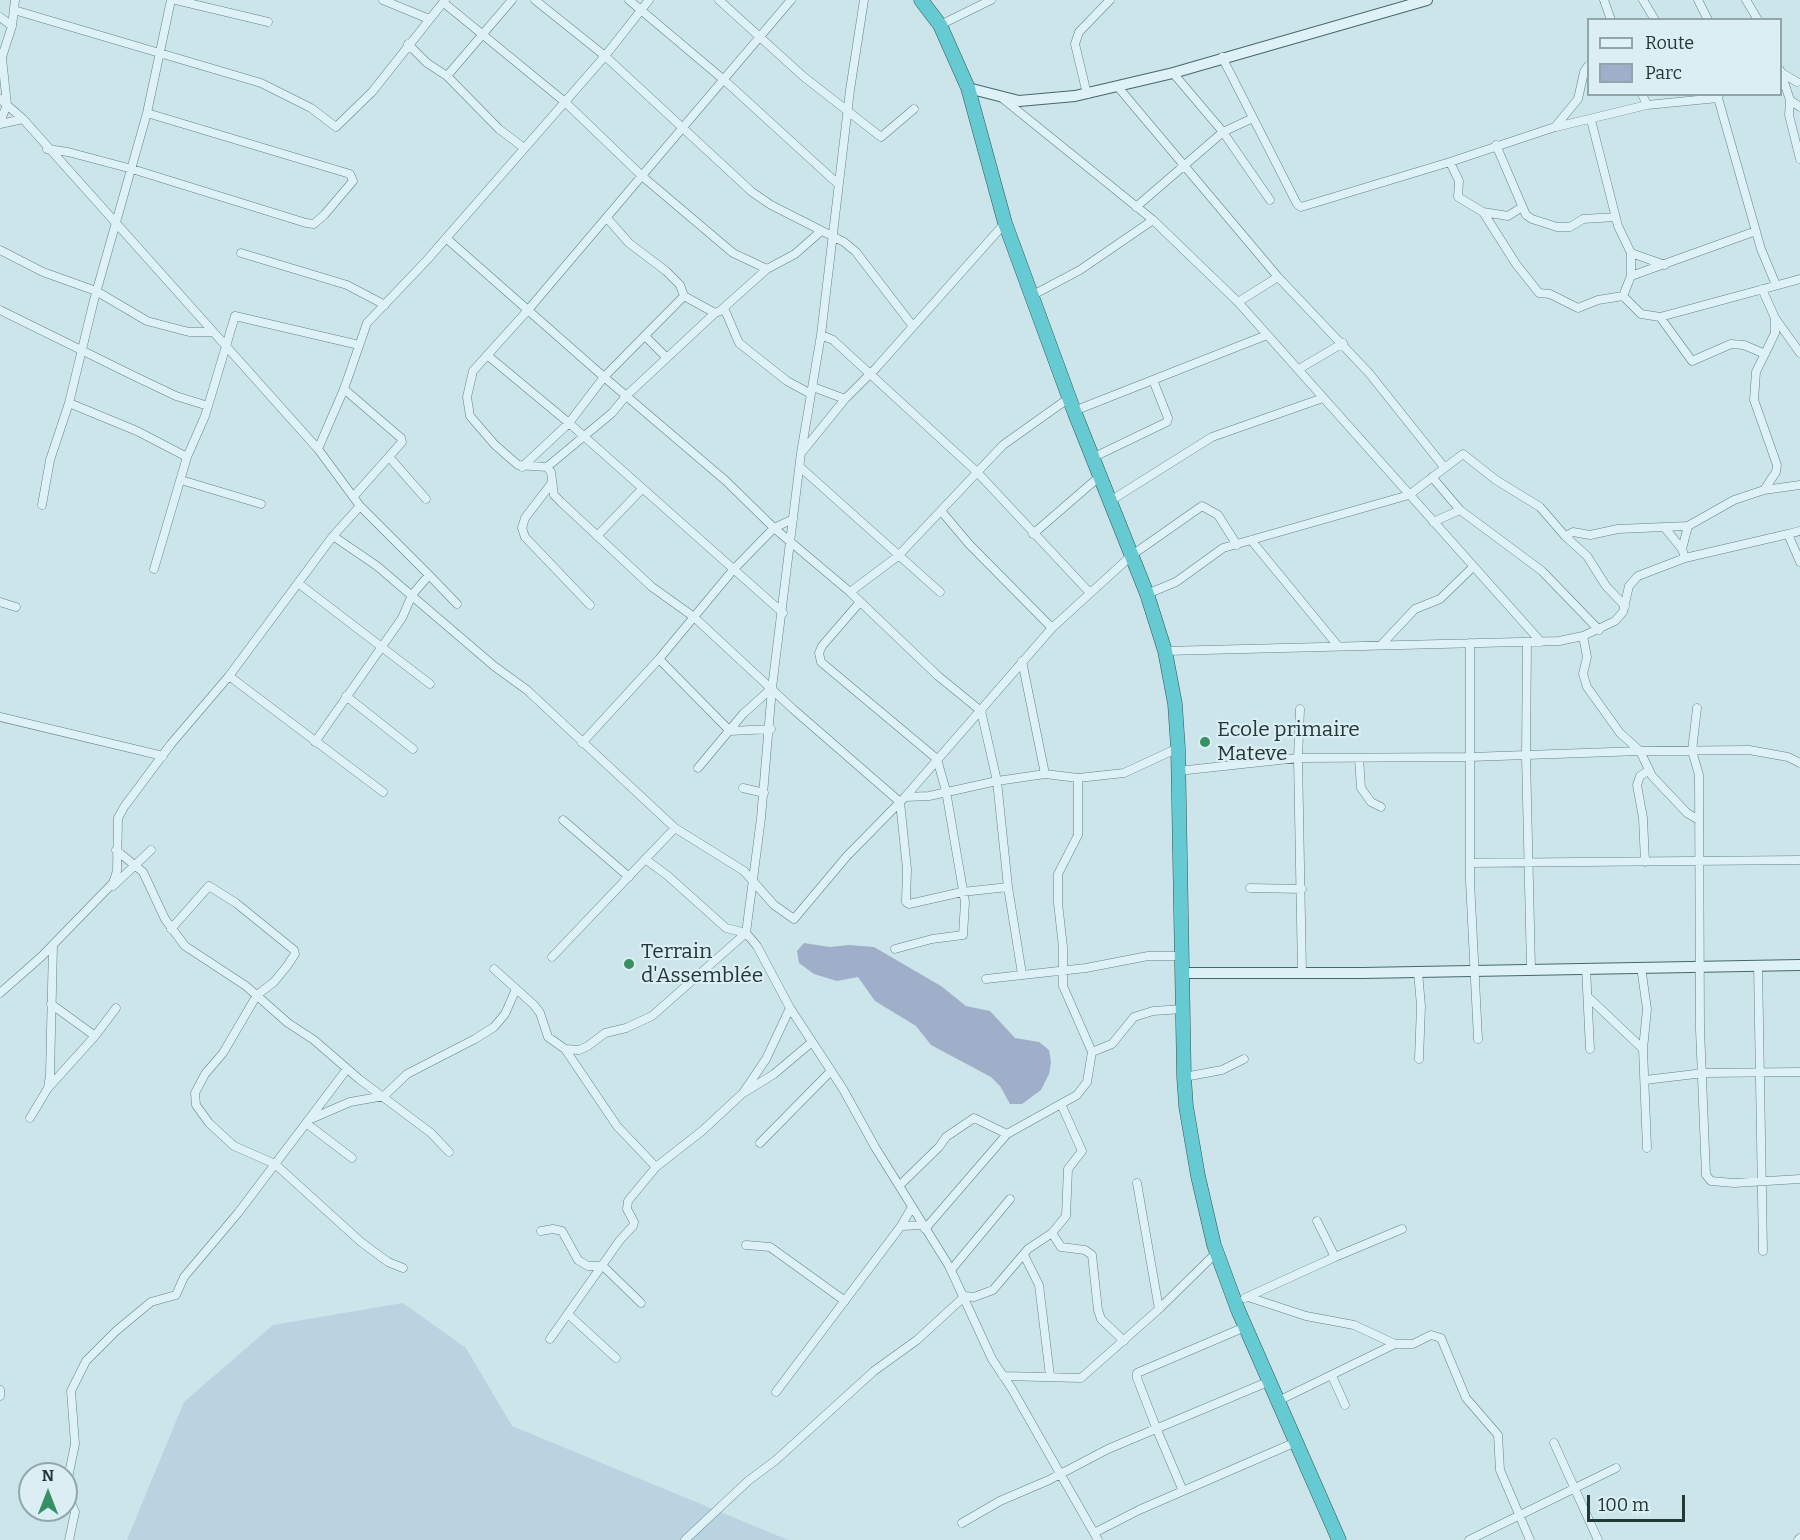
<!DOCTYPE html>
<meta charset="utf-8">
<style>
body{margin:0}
#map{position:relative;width:1800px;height:1540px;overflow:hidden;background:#cbe5eb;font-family:Bitter,serif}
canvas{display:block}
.legend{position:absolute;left:1587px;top:18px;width:195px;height:78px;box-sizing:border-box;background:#daeef3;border:2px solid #90a6a8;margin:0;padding:8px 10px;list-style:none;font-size:18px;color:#223938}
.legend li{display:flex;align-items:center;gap:12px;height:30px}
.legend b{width:30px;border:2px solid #90a6a8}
.north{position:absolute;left:18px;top:1462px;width:60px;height:60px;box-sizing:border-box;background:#daeef3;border:2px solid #90a6a8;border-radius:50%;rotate:0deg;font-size:16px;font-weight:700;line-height:24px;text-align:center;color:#223938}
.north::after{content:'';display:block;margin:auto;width:21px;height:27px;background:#369063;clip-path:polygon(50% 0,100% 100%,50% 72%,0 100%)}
.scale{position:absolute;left:1587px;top:1495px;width:98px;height:27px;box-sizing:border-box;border:3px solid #223938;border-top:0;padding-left:8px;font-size:18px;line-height:21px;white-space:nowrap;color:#223938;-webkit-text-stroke:4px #daeef3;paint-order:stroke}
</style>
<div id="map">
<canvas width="1800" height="1540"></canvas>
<ul class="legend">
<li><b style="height:8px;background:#def1f6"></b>Route</li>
<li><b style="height:16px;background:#a0afc9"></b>Parc</li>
</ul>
<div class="north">N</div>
<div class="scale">100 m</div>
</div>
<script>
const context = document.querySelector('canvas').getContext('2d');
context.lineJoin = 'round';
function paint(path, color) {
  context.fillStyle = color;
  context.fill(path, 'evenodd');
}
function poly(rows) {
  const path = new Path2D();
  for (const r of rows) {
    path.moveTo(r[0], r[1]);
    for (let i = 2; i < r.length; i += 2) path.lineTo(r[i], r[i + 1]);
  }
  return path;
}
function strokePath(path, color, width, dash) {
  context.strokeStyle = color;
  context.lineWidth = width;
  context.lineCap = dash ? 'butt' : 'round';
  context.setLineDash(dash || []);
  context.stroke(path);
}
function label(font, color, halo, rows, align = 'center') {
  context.font = font + ' Bitter,serif';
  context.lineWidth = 4.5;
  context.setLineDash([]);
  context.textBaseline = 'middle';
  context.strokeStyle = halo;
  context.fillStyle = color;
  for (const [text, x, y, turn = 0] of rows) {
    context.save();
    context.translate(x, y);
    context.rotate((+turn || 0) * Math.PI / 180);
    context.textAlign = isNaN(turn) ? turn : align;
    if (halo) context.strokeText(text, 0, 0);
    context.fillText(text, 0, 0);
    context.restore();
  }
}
paint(poly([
 [403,1303,466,1348,512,1426,788,1540,127,1540,184,1402,273,1325]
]), '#b9d3e0');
paint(poly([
 [804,943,830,947,849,945,874,947,941,986,966,1006,990,1011,1015,1038,1039,1042,1049,1050,1051,1062,1049,1074,1041,1090,1022,1104,1010,1104,1000,1086,991,1077,931,1045,916,1026,875,1001,858,977,837,981,814,974,799,963,797,951]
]), '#a0afc9');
const street = poly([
 [176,0,268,22],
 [383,0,429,19],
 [535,0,605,56,752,192,771,205,844,242,856,252,912,325],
 [629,0,724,80,838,184],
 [719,0,804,77,881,137,914,109],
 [791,0,528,310,473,371,467,397,470,416,495,445,518,465,547,467,551,472,554,495,561,502,652,587,694,617,793,709,900,802,907,869,906,902,909,904,962,892,1008,887],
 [1604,0,1611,20],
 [1643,0,1655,20],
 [1698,0,1708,20],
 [1746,0,1758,20],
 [444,3,565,102,642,176,733,253,767,269],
 [14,10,261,83,311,108,336,127,372,92,445,0],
 [0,17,12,26],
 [940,25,991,0],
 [408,44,427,63,447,76,499,129,524,148],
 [1222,57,1297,204,1301,207,1450,162,1555,127,1578,99,1584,72,1588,66],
 [0,63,12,26,15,0],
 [1780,70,1790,100,1800,107],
 [1173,73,1223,132,1270,200],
 [1782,73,1797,82],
 [447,76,512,0],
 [1118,87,1278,277,1369,373,1444,467],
 [1087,94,1075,44,1079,32,1110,0],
 [1642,94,1647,105],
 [1002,98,1153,220,1238,302,1541,642],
 [1718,98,1761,249,1776,285],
 [0,99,23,119,318,449],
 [1790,100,1789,115,1800,159],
 [0,122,7,105,2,58],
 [0,124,23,119],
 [1556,127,1647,105,1718,98,1719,95],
 [1496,145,1526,215,1532,219,1557,227,1570,227,1583,219,1615,217],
 [47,149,68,152,132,169,306,223,314,224,325,214,353,181,350,174,147,113],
 [1450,162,1459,181,1458,197,1483,212,1516,264,1539,293,1550,294,1578,308,1598,300,1623,296,1631,276,1631,253,1618,226,1591,120],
 [1136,207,1223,132,1253,118],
 [1483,212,1508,216,1522,207],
 [607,218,629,243,666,271,680,285,684,296],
 [446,238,604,377,684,296,715,313,720,311,767,269,795,254,820,232],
 [0,250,43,272,96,291,147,321,189,332,211,332],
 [241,253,347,285,385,305],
 [1631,253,1665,265],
 [1631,276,1756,231],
 [1762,289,1775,318,1800,353],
 [1031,296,1080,270,1153,220],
 [1623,296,1641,314,1660,317],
 [1238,302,1278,277],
 [724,308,739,343,787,381,811,394],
 [0,310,136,377,176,396,208,406],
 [821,335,833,340,977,472,1090,593],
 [645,336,666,357],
 [1765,354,1744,345,1731,344,1692,361,1660,317,1800,279],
 [487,355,569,423,783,613],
 [1299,369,1343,343],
 [813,387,845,399],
 [344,389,401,438,402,442,354,496],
 [69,403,137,431,187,457],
 [1074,411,1267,335],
 [802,452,845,399,877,367,1005,223],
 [390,458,426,499],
 [1092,458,1167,422,1168,418,1153,380],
 [522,467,569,423,604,377,726,481,774,528,850,592,938,676,981,711,997,781,1008,887,1022,974],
 [547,467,612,413,626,396,715,313],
 [800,467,940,592],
 [1432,477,1460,510,1542,571,1599,630],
 [181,480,261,504],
 [551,484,525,518,522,528,525,537,590,605],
 [1764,490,1800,485],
 [1110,501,1212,437,1323,398],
 [42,505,50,460,69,403,94,300,147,113,171,0],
 [942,512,969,544,1052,628],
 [1433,522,1460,510],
 [1664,527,1682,549,1685,558],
 [1033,534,1100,476],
 [1788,534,1800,531],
 [333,536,377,566,494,666,527,690,675,828,744,871,774,905,794,919,847,856,905,797,1052,628,1132,555,1202,506,1218,515,1237,545],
 [597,536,642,489],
 [1565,536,1573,532,1590,535,1618,529,1688,526,1734,500,1764,490,1776,472,1777,465,1754,400,1756,372,1775,333,1775,318],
 [1251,540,1338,646],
 [1682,549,1688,526],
 [154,569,187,457,205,416,235,316,359,345],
 [429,575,457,604],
 [298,583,430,684],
 [850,592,898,556,1003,445,1069,398],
 [1147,594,1176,582,1223,548,1409,495,1463,454,1496,480,1540,507,1565,536,1587,556,1606,586,1625,606],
 [0,602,16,607],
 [860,602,822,646,819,653,821,662,937,759,946,791,965,902,963,935,932,939,895,949],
 [1583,636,1587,657,1583,674,1587,687,1620,733,1640,751,1652,776,1687,813,1699,820],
 [1527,642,1526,756,1531,969],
 [1470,643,1470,881,1478,1039],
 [1382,644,1415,609,1440,599,1473,567],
 [1165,651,1559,641,1583,636,1615,621,1623,612,1629,586,1638,576,1685,558,1788,534,1800,562],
 [659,659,730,731,771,729],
 [1022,661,1045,774],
 [229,676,383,792],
 [346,696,413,749],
 [1697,708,1692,751,1699,775,1700,1029,1706,1175,1711,1181,1734,1183,1800,1179],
 [1300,709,1298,758,1302,973],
 [0,717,163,756],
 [315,742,402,618,412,595,429,575,360,506],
 [582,743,659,659,733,570,774,528,793,519],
 [1359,758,1361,788,1371,802,1381,807],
 [698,768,743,714,772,688],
 [1178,771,1298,758,1470,757,1640,751,1749,750,1788,757,1800,763],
 [1078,778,1078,835,1058,874,1058,903,1063,947,1063,986,1092,1052],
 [743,788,764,793],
 [905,797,929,796,997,781,1045,774,1078,778,1124,773,1178,748],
 [563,820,629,877],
 [116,850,143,872,165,919,185,946,246,986,288,1023,314,1040,359,1079,431,1133,449,1152],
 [645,859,668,876,726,928,746,933,757,946,790,1008,843,1089,875,1147,949,1266,992,1359,1012,1389,1098,1540],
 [1645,862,1643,818,1637,785,1640,776,1648,771],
 [1470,863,1800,860],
 [113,886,151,850],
 [1250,888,1302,889],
 [171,929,209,886,236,903,294,950,295,954,287,966,274,982,257,995,223,1053,205,1074,195,1093,196,1105,209,1123,234,1146,275,1164,361,1242,388,1262,403,1268],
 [552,957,675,828],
 [1758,966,1763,1251],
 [1641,967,1647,1009,1643,1049],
 [1586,968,1590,1049],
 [494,969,534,1005,540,1013,548,1037,565,1049,579,1050,588,1046,605,1033,626,1028,652,1016,746,933,761,818,772,688,801,453,821,335,850,90,864,0],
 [1418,972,1421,1006,1419,1059],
 [986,979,1086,968,1148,956,1183,956],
 [0,993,41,957,113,883,117,871,118,818,124,807,171,744,229,676,333,536,360,506,318,449,344,389,367,323,427,260,605,56,649,0],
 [1588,997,1643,1049,1647,1148],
 [51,1004,95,1036],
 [565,1049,617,1126,656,1167],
 [1184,1077,1222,1070,1244,1059],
 [1645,1080,1704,1073,1800,1072],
 [49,1087,95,1036,116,1008],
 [745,1092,774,1074,812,1042],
 [30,1118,48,1088,50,1075,53,945],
 [313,1118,350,1102,384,1096,407,1074,475,1039,494,1027,505,1014,516,989],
 [306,1123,352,1158],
 [760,1143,831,1071],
 [1137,1183,1159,1309],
 [900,1185,939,1147,946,1137,974,1118,1007,1134],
 [901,1226,923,1225],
 [925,1229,1007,1134,1077,1095,1087,1082,1092,1052,1112,1044,1134,1017,1153,1011,1183,1009],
 [541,1231,553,1229,562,1231,578,1260,588,1266,603,1266,641,1303],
 [1052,1233,1061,1247,1085,1250,1092,1255,1098,1310,1101,1319,1124,1341],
 [746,1245,770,1247,845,1301],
 [1024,1255,1039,1285,1050,1376],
 [1335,1257,1402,1229],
 [951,1270,1010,1199],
 [965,1296,974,1297,993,1290,1028,1249,1052,1233,1066,1216,1068,1169,1082,1151,1061,1104],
 [1248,1297,1306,1316,1354,1325,1395,1344,1413,1344,1431,1335,1441,1338,1466,1398,1498,1435,1500,1470,1530,1540],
 [1245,1298,1335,1257,1317,1221],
 [569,1315,616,1358],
 [550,1339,620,1240,633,1226,634,1222,627,1209,628,1201,656,1167,702,1131,743,1093,766,1059,790,1008],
 [1003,1376,1081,1378,1159,1309,1217,1252],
 [1332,1376,1345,1405],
 [0,1390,0,1396],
 [776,1392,901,1226,912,1207],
 [1278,1401,1395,1344],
 [1554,1443,1598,1540],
 [1183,1491,1157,1430,1137,1378,1137,1373,1245,1327],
 [962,1523,1000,1501,1049,1480,1108,1449,1270,1381],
 [1094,1533,1139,1510,1296,1442],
 [69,1540,75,1512,68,1496,68,1478,75,1444,71,1391,86,1361,116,1331,151,1302,176,1295,184,1277,238,1213,347,1069],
 [685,1540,748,1481,776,1460,874,1371,917,1340,965,1296],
 [1469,1540,1616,1468],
 [1798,1540,1800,1538]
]);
const secondary = poly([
 [968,88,1019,101,1075,96,1173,73,1427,0],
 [1183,973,1362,973,1800,965]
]);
const highway = poly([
 [921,0,940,25,968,88,1005,223,1074,411,1147,594,1165,651,1175,704,1178,748,1184,1077,1186,1106,1198,1176,1214,1245,1238,1310,1339,1540]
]);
strokePath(street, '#618587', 9);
strokePath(secondary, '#446969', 12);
strokePath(highway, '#345554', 15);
strokePath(street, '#def1f6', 8);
strokePath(secondary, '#def1f6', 10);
strokePath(highway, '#65cad1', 14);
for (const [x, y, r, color] of [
 [1205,742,6,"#369063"],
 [629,964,6,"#369063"]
]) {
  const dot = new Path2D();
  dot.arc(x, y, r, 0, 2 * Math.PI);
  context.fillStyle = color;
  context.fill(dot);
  strokePath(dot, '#daeef3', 2);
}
label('21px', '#223938', '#daeef3', [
 ["Ecole primaire",1217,730],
 ["Mateve",1217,754],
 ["Terrain",641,952],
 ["d'Assemblée",641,976]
], 'left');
</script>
